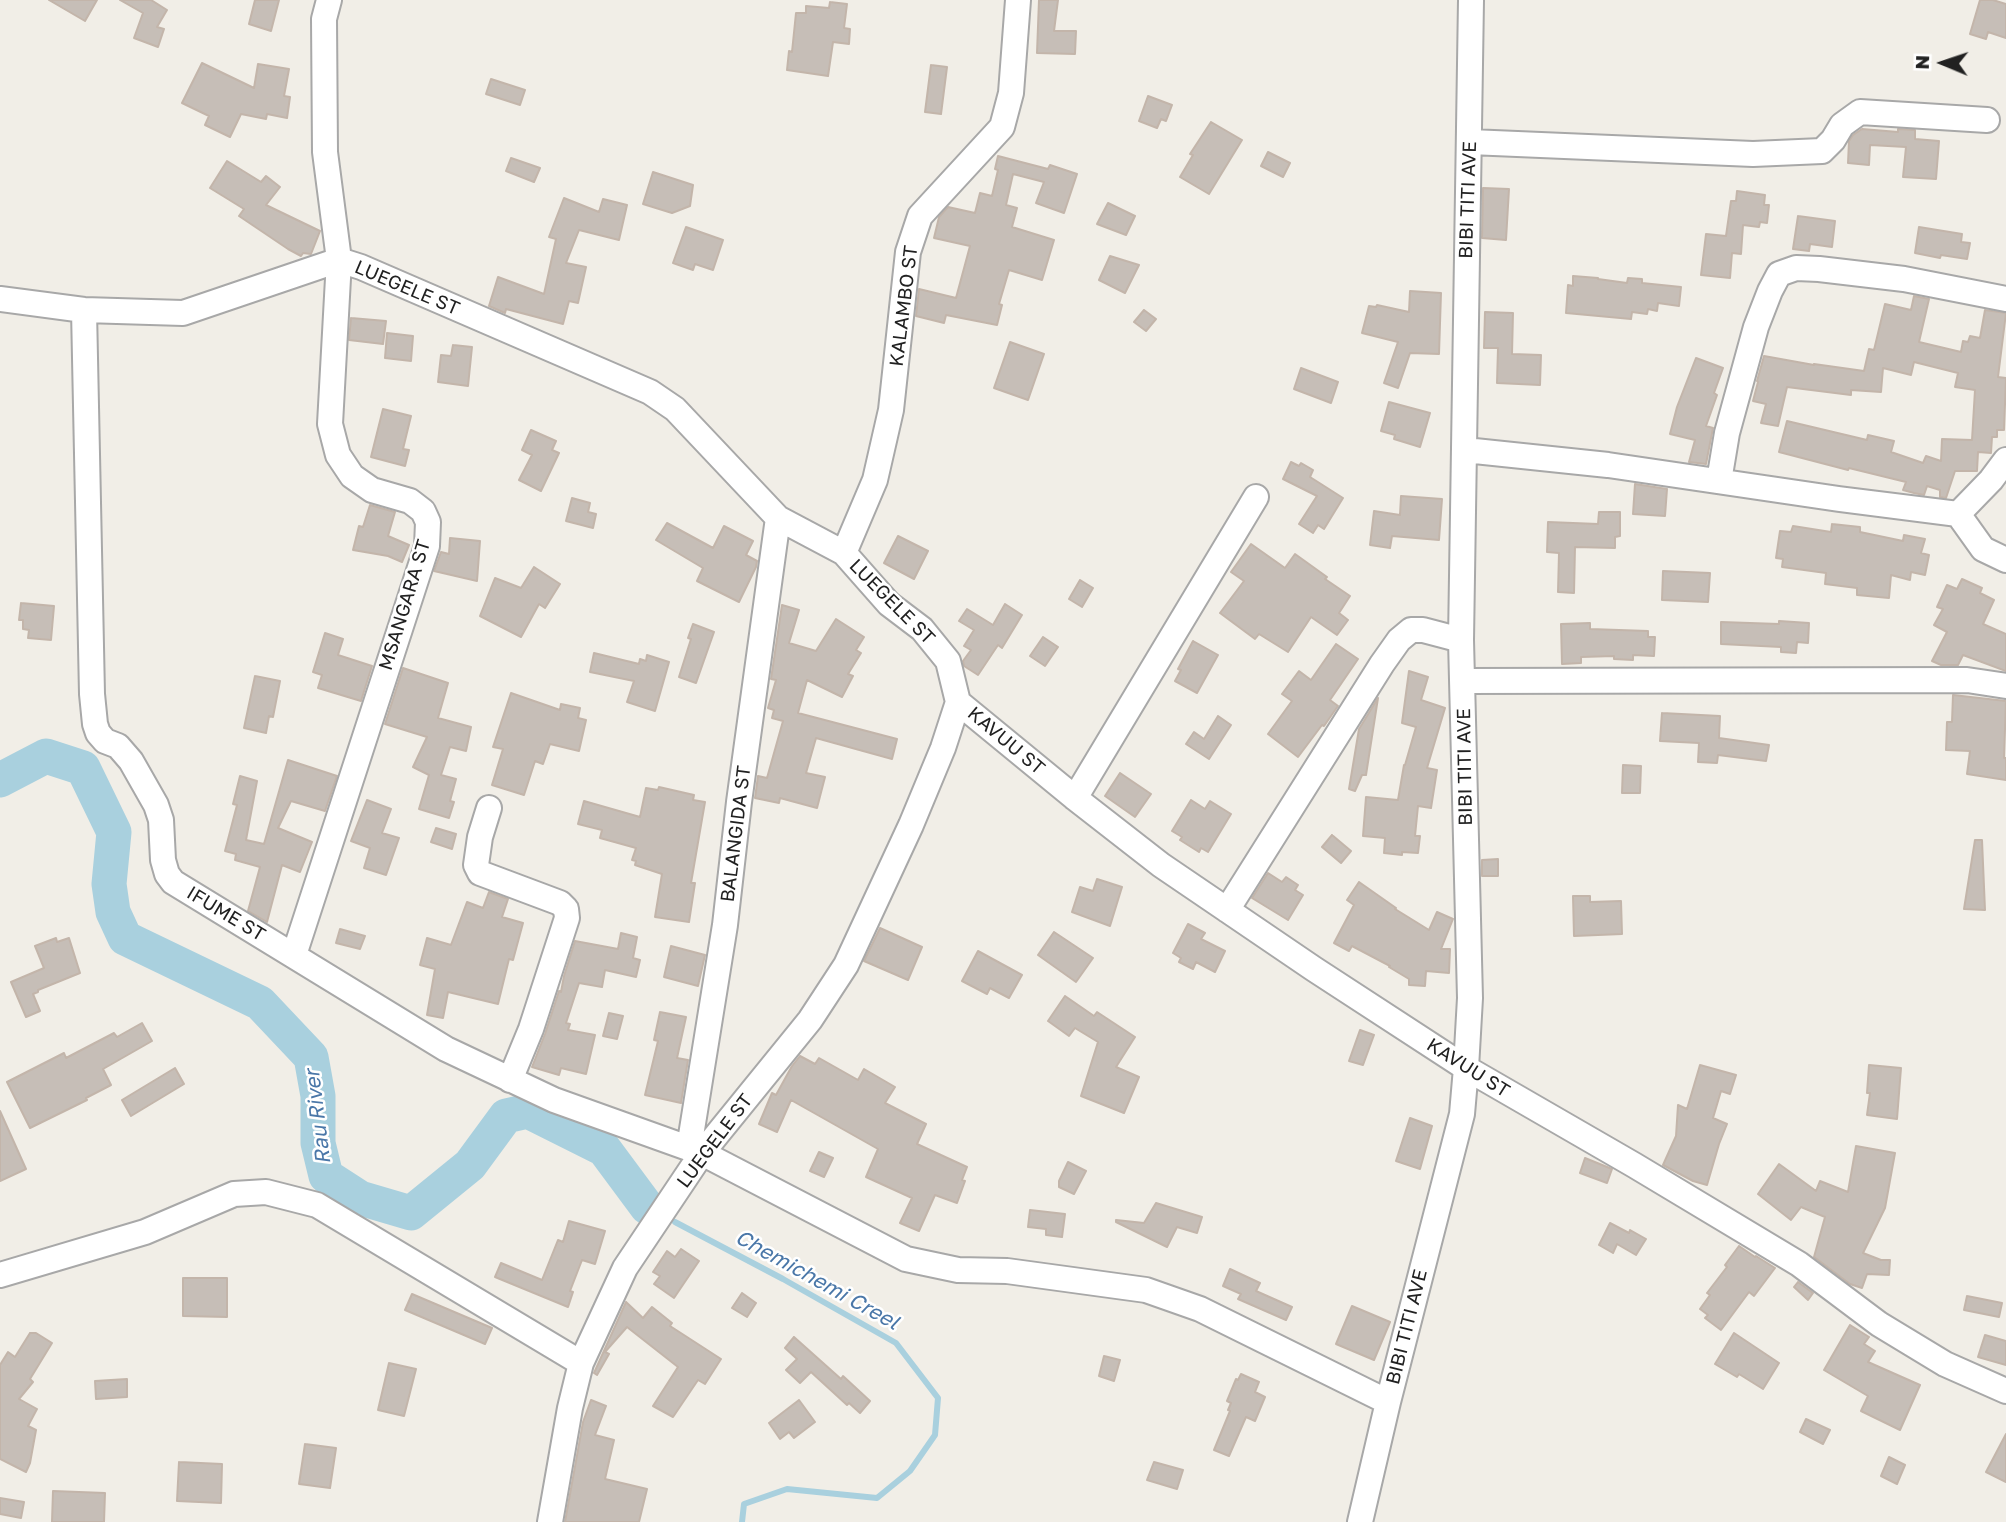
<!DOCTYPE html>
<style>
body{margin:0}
#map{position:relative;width:2006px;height:1522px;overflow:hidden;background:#f1eee7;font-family:"Golos Text",sans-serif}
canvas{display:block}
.north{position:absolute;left:1908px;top:28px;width:70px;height:70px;-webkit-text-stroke:5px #fff;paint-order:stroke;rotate:272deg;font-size:19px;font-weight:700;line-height:28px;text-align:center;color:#212121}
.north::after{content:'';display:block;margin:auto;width:24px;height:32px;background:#212121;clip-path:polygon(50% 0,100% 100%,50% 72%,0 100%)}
</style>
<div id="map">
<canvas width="2006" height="1522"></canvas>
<div class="north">N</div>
</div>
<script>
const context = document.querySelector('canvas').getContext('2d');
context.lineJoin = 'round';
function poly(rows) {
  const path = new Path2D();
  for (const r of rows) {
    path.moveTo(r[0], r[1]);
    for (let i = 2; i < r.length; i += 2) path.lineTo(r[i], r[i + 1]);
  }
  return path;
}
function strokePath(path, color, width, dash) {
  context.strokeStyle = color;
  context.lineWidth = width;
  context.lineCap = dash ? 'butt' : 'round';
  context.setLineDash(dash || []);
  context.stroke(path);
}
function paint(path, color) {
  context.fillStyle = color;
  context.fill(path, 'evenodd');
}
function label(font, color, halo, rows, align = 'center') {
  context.font = font + ' "Golos Text",sans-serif';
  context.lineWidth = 5;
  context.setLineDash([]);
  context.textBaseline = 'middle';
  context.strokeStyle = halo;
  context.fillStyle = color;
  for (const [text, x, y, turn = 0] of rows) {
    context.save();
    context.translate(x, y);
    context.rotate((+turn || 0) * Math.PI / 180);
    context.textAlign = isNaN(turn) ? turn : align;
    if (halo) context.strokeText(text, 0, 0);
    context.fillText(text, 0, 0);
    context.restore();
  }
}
strokePath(poly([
 [675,1222,783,1279,896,1343,938,1398,935,1435,910,1471,877,1498,787,1489,744,1504,742,1522]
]), '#a9d0de', 6);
strokePath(poly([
 [0,780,46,756,83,768,114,832,109,884,113,912,125,938,260,1003,311,1057,318,1096,318,1143,326,1176,360,1198,411,1213,470,1165,506,1116,528,1111,604,1149,647,1207]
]), '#a9d0de', 35);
const building = poly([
 [49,0,97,0,85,21,49,0],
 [120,0,151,0,167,10,157,27,164,29,158,47,134,38,143,13,120,0],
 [255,0,279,0,271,31,249,24,255,0],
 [1039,0,1058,0,1054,31,1076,31,1075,54,1037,53,1039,0],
 [1980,0,1993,0,2006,4,2006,38,1988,32,1986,39,1970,34,1980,0],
 [830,2,847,4,844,28,850,29,849,44,833,42,828,76,787,70,789,51,792,52,796,13,806,13,806,6,829,8,830,2],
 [202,63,254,88,258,64,289,69,284,96,290,97,287,118,267,114,266,119,241,114,230,137,205,125,209,116,182,103,202,63],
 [931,65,947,67,941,114,925,112,931,65],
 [491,79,525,90,520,105,486,94,491,79],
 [1148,96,1172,105,1166,121,1161,119,1157,128,1139,121,1148,96],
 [1211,122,1242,140,1209,194,1180,177,1193,155,1190,154,1211,122],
 [1862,129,1898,132,1898,129,1915,130,1915,139,1939,141,1936,179,1903,177,1906,147,1870,145,1869,165,1848,163,1849,141,1853,135,1862,129],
 [1268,152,1290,163,1283,177,1261,166,1268,152],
 [998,156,1048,169,1050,165,1077,174,1064,213,1036,203,1044,182,1013,174,1006,205,1017,208,1012,227,1054,240,1042,280,1009,270,999,304,1002,305,997,325,946,315,944,323,916,316,919,289,956,298,970,246,934,238,939,217,948,207,975,213,980,193,992,196,998,170,995,169,998,156],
 [511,158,540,168,534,182,506,171,511,158],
 [227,161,261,182,266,176,280,187,266,205,320,231,311,254,303,253,301,256,288,249,239,216,244,209,210,188,227,161],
 [653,172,693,185,690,206,672,213,643,204,653,172],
 [1483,188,1509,189,1506,240,1482,238,1483,188],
 [1737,191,1765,195,1764,205,1769,205,1767,223,1760,222,1759,227,1743,225,1741,254,1732,253,1730,278,1701,275,1706,234,1726,236,1731,201,1736,201,1737,191],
 [564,198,599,212,603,199,627,205,619,240,579,230,566,263,586,267,578,303,569,301,563,324,506,309,505,313,489,306,498,277,544,294,556,239,549,237,564,198],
 [1108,203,1135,216,1126,235,1097,224,1108,203],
 [1798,216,1835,221,1832,247,1810,244,1809,251,1793,249,1798,216],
 [686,227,723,240,713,270,695,264,693,270,673,263,686,227],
 [1919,227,1962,234,1961,242,1970,243,1967,259,1941,255,1940,258,1915,253,1919,227],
 [1110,256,1139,265,1125,293,1099,280,1110,256],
 [1573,276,1598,278,1598,279,1627,283,1628,278,1642,279,1642,283,1681,287,1679,306,1658,303,1657,311,1648,309,1647,314,1632,312,1631,319,1566,313,1568,285,1573,286,1573,276],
 [1410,291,1441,293,1439,354,1410,353,1398,388,1384,383,1398,342,1362,333,1369,306,1376,307,1377,305,1409,312,1410,291],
 [1914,296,1929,299,1919,342,1961,352,1963,341,1968,342,1970,336,1980,338,1985,310,2006,313,1998,377,2006,378,2004,430,1997,430,1997,437,1992,437,1991,453,1978,452,1977,471,1955,471,1946,498,1940,497,1940,490,1927,486,1924,495,1914,493,1903,490,1906,482,1849,468,1848,470,1779,452,1787,421,1867,440,1868,435,1894,441,1891,452,1923,463,1926,456,1941,461,1942,439,1972,440,1975,390,1955,387,1958,373,1914,362,1911,375,1883,368,1881,392,1851,390,1851,395,1787,387,1778,426,1761,423,1766,404,1753,401,1758,382,1757,381,1764,356,1814,365,1814,364,1864,371,1869,349,1874,350,1885,304,1911,310,1914,296],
 [1144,310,1156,319,1146,331,1134,322,1144,310],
 [1485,312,1513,313,1512,354,1541,355,1540,385,1497,383,1498,348,1484,348,1485,312],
 [351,318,386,321,383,344,349,340,351,318],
 [387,333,413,336,411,361,385,358,387,333],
 [1010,342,1044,354,1028,400,994,388,1010,342],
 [453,345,472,347,468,386,438,382,441,355,451,356,453,345],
 [1696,358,1723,368,1714,393,1717,395,1706,426,1713,428,1706,464,1689,462,1695,440,1670,434,1677,407,1696,358],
 [1301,368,1338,382,1331,403,1294,389,1301,368],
 [1389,402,1430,413,1420,447,1394,439,1395,435,1381,431,1389,402],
 [383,409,411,416,403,449,409,450,405,466,371,457,383,409],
 [531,430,556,441,552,450,559,453,541,491,519,480,532,455,522,450,531,430],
 [1291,462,1299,466,1301,463,1313,470,1310,477,1343,498,1324,529,1318,525,1313,533,1299,524,1317,496,1283,479,1291,462],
 [1635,484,1667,489,1665,516,1633,514,1635,484],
 [1401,496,1442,499,1439,540,1392,536,1390,548,1370,545,1374,511,1400,515,1401,496],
 [572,498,590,503,588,512,596,514,593,528,566,521,572,498],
 [370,505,395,512,388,536,409,545,402,562,388,556,353,550,359,526,363,527,370,505],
 [1599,512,1620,512,1620,536,1615,537,1615,548,1575,547,1574,593,1558,592,1559,553,1547,552,1548,522,1598,524,1599,512],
 [667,523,713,548,724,526,753,541,746,555,757,561,756,567,739,602,697,581,703,568,656,540,667,523],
 [1832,524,1860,527,1860,532,1903,541,1904,535,1925,539,1921,553,1929,555,1925,575,1911,572,1910,580,1891,575,1889,598,1857,595,1857,588,1825,584,1826,573,1782,567,1783,559,1776,558,1780,531,1791,532,1793,526,1831,532,1832,524],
 [898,536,928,551,914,579,884,563,898,536],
 [450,538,480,541,477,581,434,571,441,552,449,554,450,538],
 [1251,544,1285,568,1295,554,1327,577,1325,579,1350,596,1339,613,1348,620,1337,635,1311,617,1288,652,1259,634,1255,639,1220,613,1244,581,1231,572,1251,544],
 [534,567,560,584,545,608,539,604,521,637,480,616,495,578,521,588,534,567],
 [1663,571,1710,573,1708,602,1662,600,1663,571],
 [1962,579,1982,588,1980,593,1994,600,1983,624,2006,634,2006,671,1963,655,1958,665,1941,665,1932,661,1947,632,1934,625,1943,609,1937,607,1947,585,1957,589,1962,579],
 [1080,580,1093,588,1082,607,1069,599,1080,580],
 [21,603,54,606,51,640,28,638,29,630,23,629,23,620,19,620,21,603],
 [1005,604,1022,615,1002,648,998,645,978,675,964,666,963,661,971,650,964,646,974,630,959,621,967,609,993,625,1005,604],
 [782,605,799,610,789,643,816,651,836,619,864,637,856,650,861,653,848,674,853,676,842,697,807,680,798,713,897,739,892,759,816,738,806,773,825,777,817,808,780,798,779,803,755,798,758,776,767,778,783,721,772,718,774,710,768,708,776,680,771,679,782,605],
 [1779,621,1809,623,1808,643,1797,642,1796,653,1781,652,1781,647,1721,644,1721,622,1779,624,1779,621],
 [1590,623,1590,629,1648,631,1648,637,1655,637,1654,656,1633,655,1633,660,1614,659,1614,656,1581,657,1581,663,1562,664,1561,624,1590,623],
 [693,624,714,632,696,683,679,677,691,639,688,638,693,624],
 [325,633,343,639,338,655,372,666,361,701,318,688,322,675,313,672,325,633],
 [1043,637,1058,647,1045,666,1030,656,1043,637],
 [1193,641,1218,655,1197,693,1175,681,1181,670,1178,669,1193,641],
 [1336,644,1358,659,1330,700,1338,706,1324,726,1322,725,1298,757,1268,734,1292,701,1282,694,1299,671,1311,680,1336,644],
 [594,653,639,664,640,659,646,661,647,655,669,662,655,711,627,702,634,681,590,672,594,653],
 [403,668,448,683,438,718,471,727,466,751,450,747,441,775,456,779,450,801,454,802,449,818,419,809,429,775,413,767,427,737,385,724,403,668],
 [1409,671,1428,677,1421,700,1445,708,1427,768,1437,770,1431,808,1418,806,1415,836,1420,836,1418,853,1402,852,1402,855,1384,853,1385,838,1363,836,1366,797,1398,800,1404,765,1405,765,1416,727,1402,723,1409,671],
 [255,676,280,681,273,717,269,716,266,733,244,728,255,676],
 [511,693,560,710,561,704,580,708,578,718,586,720,579,751,550,744,543,764,535,761,524,795,492,785,503,749,493,747,511,693],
 [1953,695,2006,701,2004,758,2006,758,2006,780,1967,774,1970,751,1946,750,1947,722,1952,722,1953,695],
 [1378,698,1366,775,1362,775,1355,791,1349,789,1359,729,1378,698],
 [1662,713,1720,716,1719,738,1769,745,1766,761,1718,755,1717,763,1698,762,1699,743,1660,741,1662,713],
 [1218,716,1231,725,1209,759,1186,744,1194,732,1204,739,1218,716],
 [288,760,337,776,325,811,291,801,278,828,312,842,300,872,282,865,267,922,248,911,260,867,235,860,236,854,225,851,237,805,233,804,240,776,257,781,246,840,264,844,288,760],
 [1623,765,1641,766,1640,793,1622,793,1623,765],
 [1120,773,1151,794,1135,817,1105,796,1120,773],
 [659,787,694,795,693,800,705,802,691,883,695,883,689,922,655,917,662,874,635,865,636,861,632,860,636,848,600,838,602,830,578,824,584,801,640,817,646,788,658,790,659,787],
 [367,800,391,809,382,833,399,838,386,875,364,868,370,848,351,841,367,800],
 [1191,800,1205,809,1210,801,1231,814,1208,852,1201,848,1199,852,1180,840,1182,837,1172,831,1191,800],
 [436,828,456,834,452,849,431,842,436,828],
 [1332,835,1351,851,1341,863,1322,847,1332,835],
 [1975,840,1982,840,1985,910,1964,909,1975,840],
 [1498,859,1498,876,1482,876,1482,860,1498,859],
 [1268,873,1282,882,1286,877,1298,885,1295,890,1303,895,1288,920,1252,898,1268,873],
 [1097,879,1122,887,1110,926,1072,912,1080,887,1093,891,1097,879],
 [1359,882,1396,908,1395,909,1429,930,1437,912,1453,919,1441,949,1450,949,1449,973,1426,971,1425,986,1409,985,1409,979,1389,967,1390,966,1352,946,1349,951,1334,943,1354,905,1347,900,1359,882],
 [489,892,508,899,502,917,523,923,513,960,509,959,498,1004,448,992,443,1018,427,1015,435,969,420,965,427,938,451,945,467,902,483,908,489,892],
 [1573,896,1590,896,1590,902,1621,901,1622,934,1574,936,1573,896],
 [1188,924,1205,933,1201,939,1225,951,1215,972,1196,962,1193,969,1179,962,1181,958,1173,953,1188,924],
 [880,928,922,947,908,980,864,961,880,928],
 [340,929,365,936,360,949,336,943,340,929],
 [1054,932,1093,958,1076,982,1038,955,1054,932],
 [621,933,637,937,633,958,640,960,636,977,605,970,602,987,579,983,566,1023,570,1024,568,1030,595,1035,586,1074,561,1068,559,1075,532,1067,545,1034,559,991,561,992,564,976,575,941,618,949,621,933],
 [56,938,57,942,69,938,80,973,38,990,38,992,33,994,40,1011,26,1017,11,982,44,968,35,946,56,938],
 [671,946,705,955,698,986,664,977,671,946],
 [978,951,1022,975,1009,998,990,988,987,994,962,981,978,951],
 [1065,996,1094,1016,1097,1012,1135,1037,1116,1067,1139,1077,1124,1113,1081,1096,1098,1042,1075,1028,1069,1036,1048,1021,1065,996],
 [660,1012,686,1017,677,1058,688,1060,681,1103,645,1095,658,1041,654,1040,660,1012],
 [609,1013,623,1016,617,1039,603,1036,609,1013],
 [142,1023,152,1041,103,1069,111,1085,86,1098,87,1100,30,1128,7,1082,64,1053,66,1058,114,1033,117,1037,142,1023],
 [1360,1030,1374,1035,1363,1065,1349,1061,1360,1030],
 [800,1056,815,1064,819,1058,858,1080,864,1069,895,1087,885,1103,926,1124,917,1144,967,1167,962,1180,965,1181,957,1203,935,1195,919,1231,900,1223,912,1198,866,1177,878,1149,791,1100,777,1132,759,1124,772,1093,776,1095,792,1066,800,1056],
 [1700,1065,1736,1075,1730,1094,1721,1091,1713,1118,1727,1124,1719,1144,1707,1185,1693,1181,1663,1165,1676,1136,1678,1105,1687,1109,1700,1065],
 [1869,1065,1901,1068,1897,1119,1867,1115,1870,1093,1867,1093,1869,1065],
 [175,1068,184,1084,131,1116,122,1100,175,1068],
 [0,1111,26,1169,0,1181,0,1111],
 [1410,1118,1432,1126,1420,1169,1396,1161,1410,1118],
 [1856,1146,1895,1153,1885,1208,1863,1253,1881,1260,1890,1260,1889,1275,1867,1274,1862,1288,1850,1284,1814,1257,1825,1217,1801,1207,1791,1220,1758,1194,1779,1164,1816,1191,1820,1181,1848,1192,1856,1146],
 [819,1152,833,1158,824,1177,810,1171,819,1152],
 [1585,1158,1612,1169,1607,1183,1580,1173,1585,1158],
 [1068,1162,1086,1171,1074,1194,1059,1187,1059,1181,1068,1162],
 [1156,1203,1202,1217,1197,1233,1177,1227,1167,1247,1116,1222,1116,1220,1144,1223,1156,1203],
 [1030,1210,1065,1214,1062,1237,1046,1235,1046,1229,1028,1227,1030,1210],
 [569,1221,605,1231,595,1264,582,1260,570,1291,573,1292,568,1307,495,1277,501,1263,542,1280,558,1240,563,1242,569,1221],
 [1610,1223,1629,1233,1630,1230,1646,1239,1636,1255,1617,1244,1613,1253,1599,1245,1610,1223],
 [1739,1246,1755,1257,1756,1256,1775,1268,1754,1296,1749,1292,1721,1330,1705,1318,1708,1315,1700,1309,1710,1295,1707,1293,1727,1267,1725,1265,1739,1246],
 [681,1249,699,1261,674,1298,654,1284,660,1276,653,1272,667,1251,675,1257,681,1249],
 [1230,1269,1260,1283,1256,1291,1292,1307,1286,1320,1238,1299,1241,1294,1223,1286,1230,1269],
 [183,1278,227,1278,227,1317,183,1316,183,1278],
 [1798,1282,1813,1293,1808,1300,1794,1287,1798,1282],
 [742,1293,756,1303,747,1317,732,1308,742,1293],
 [412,1294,492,1328,485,1344,405,1310,412,1294],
 [1967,1296,2002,1303,1999,1317,1964,1310,1967,1296],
 [626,1302,643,1318,652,1307,672,1323,670,1326,721,1359,705,1384,698,1380,673,1417,653,1406,678,1367,627,1327,605,1352,609,1354,597,1375,594,1373,626,1302],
 [1352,1306,1390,1322,1374,1360,1336,1344,1352,1306],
 [1850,1325,1869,1337,1864,1344,1875,1351,1868,1362,1920,1385,1900,1430,1861,1411,1868,1396,1824,1370,1850,1325],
 [30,1333,36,1333,52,1343,30,1379,33,1382,19,1399,37,1409,28,1426,36,1430,30,1463,26,1472,0,1459,0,1365,8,1352,15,1357,30,1333],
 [1734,1333,1779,1363,1763,1389,1739,1374,1737,1377,1715,1364,1734,1333],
 [1985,1335,2006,1341,2006,1365,1978,1357,1985,1335],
 [794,1337,841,1379,843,1376,870,1401,860,1413,849,1403,847,1405,811,1372,800,1383,786,1370,797,1359,785,1348,794,1337],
 [1104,1356,1120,1360,1114,1381,1099,1376,1104,1356],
 [389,1363,416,1369,404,1416,378,1410,389,1363],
 [1241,1374,1259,1382,1255,1392,1265,1397,1255,1421,1246,1417,1229,1456,1214,1450,1230,1411,1228,1410,1231,1403,1227,1401,1236,1379,1238,1380,1241,1374],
 [127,1379,127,1397,96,1399,95,1381,127,1379],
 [591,1400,606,1406,595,1435,614,1440,605,1479,647,1489,639,1522,565,1522,583,1422,591,1400],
 [799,1400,815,1422,794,1438,789,1432,780,1439,769,1423,799,1400],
 [1806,1419,1830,1430,1823,1444,1800,1432,1806,1419],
 [2006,1434,2006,1482,1986,1472,2006,1434],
 [305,1444,336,1448,330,1488,299,1484,305,1444],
 [1889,1457,1905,1465,1897,1484,1881,1476,1889,1457],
 [179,1462,222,1464,221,1503,177,1501,179,1462],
 [1154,1462,1183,1470,1177,1489,1147,1480,1154,1462],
 [53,1491,105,1493,104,1522,52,1522,53,1491],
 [0,1498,24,1502,21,1518,0,1514,0,1498]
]);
paint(building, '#c6beb7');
strokePath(building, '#c3b5aa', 2);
const minor = poly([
 [1470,142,1753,154,1822,151,1833,140,1842,125,1860,112,1987,120],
 [0,299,84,310,183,313,339,260,361,267,650,392,675,409,778,518,844,553,889,604,922,629,948,661,958,702,943,748,911,825,846,965,810,1020,702,1153,625,1268,581,1363,570,1408,550,1522],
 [84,310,92,694,95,724,98,733,105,741,118,746,131,761,156,805,161,820,163,860,167,874,173,882,446,1049,554,1100,702,1153,906,1259,958,1270,1007,1271,1146,1290,1200,1309,1388,1402],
 [1465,450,1608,465,1839,499,1958,514,1991,480,2006,460],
 [1719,481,1727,433,1756,327,1770,291,1779,274,1796,268,1819,269,1904,279,2006,299],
 [1958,514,1983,549,2006,560],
 [844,553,875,480,891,410,908,252,920,216,1002,127,1011,93,1018,0],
 [1463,681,1967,680,2006,686],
 [958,702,1075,798,1161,865,1314,969,1466,1068,1634,1165,1799,1264,1879,1324,1945,1364,2006,1391],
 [1075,798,1256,497],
 [489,808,480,837,476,865,480,873,560,903,566,909,567,918,531,1029,510,1080],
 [1227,910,1382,664,1399,640,1411,630,1423,630,1461,640],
 [294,955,427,546,428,522,423,511,410,501,372,490,352,476,338,455,330,424,339,260,325,152,324,19,329,0],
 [689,1148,725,925,739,802,778,518],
 [0,1275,145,1232,234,1194,266,1192,317,1205,581,1363],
 [1360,1522,1388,1402,1462,1114,1466,1068,1470,998,1461,640,1471,0]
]);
strokePath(minor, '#a8a8a8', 28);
strokePath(minor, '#fff', 24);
label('19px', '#212121', '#fff', [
 ["BIBI TITI AVE",1468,200,-88],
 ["LUEGELE ST",407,288,23],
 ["KALAMBO ST",904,306,-83],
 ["LUEGELE ST",892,602,45],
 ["MSANGARA ST",405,605,-73],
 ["KAVUU ST",1006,741,40],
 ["BIBI TITI AVE",1465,767,-91],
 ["BALANGIDA ST",736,834,-83],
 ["IFUME ST",226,914,31],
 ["KAVUU ST",1468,1068,32],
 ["LUEGELE ST",715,1141,-53],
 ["BIBI TITI AVE",1407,1327,-76]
]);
label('italic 21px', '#4a77a8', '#fff', [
 ["Rau River",318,1117,-97],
 ["Chemichemi Creel",817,1280,29]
]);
</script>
